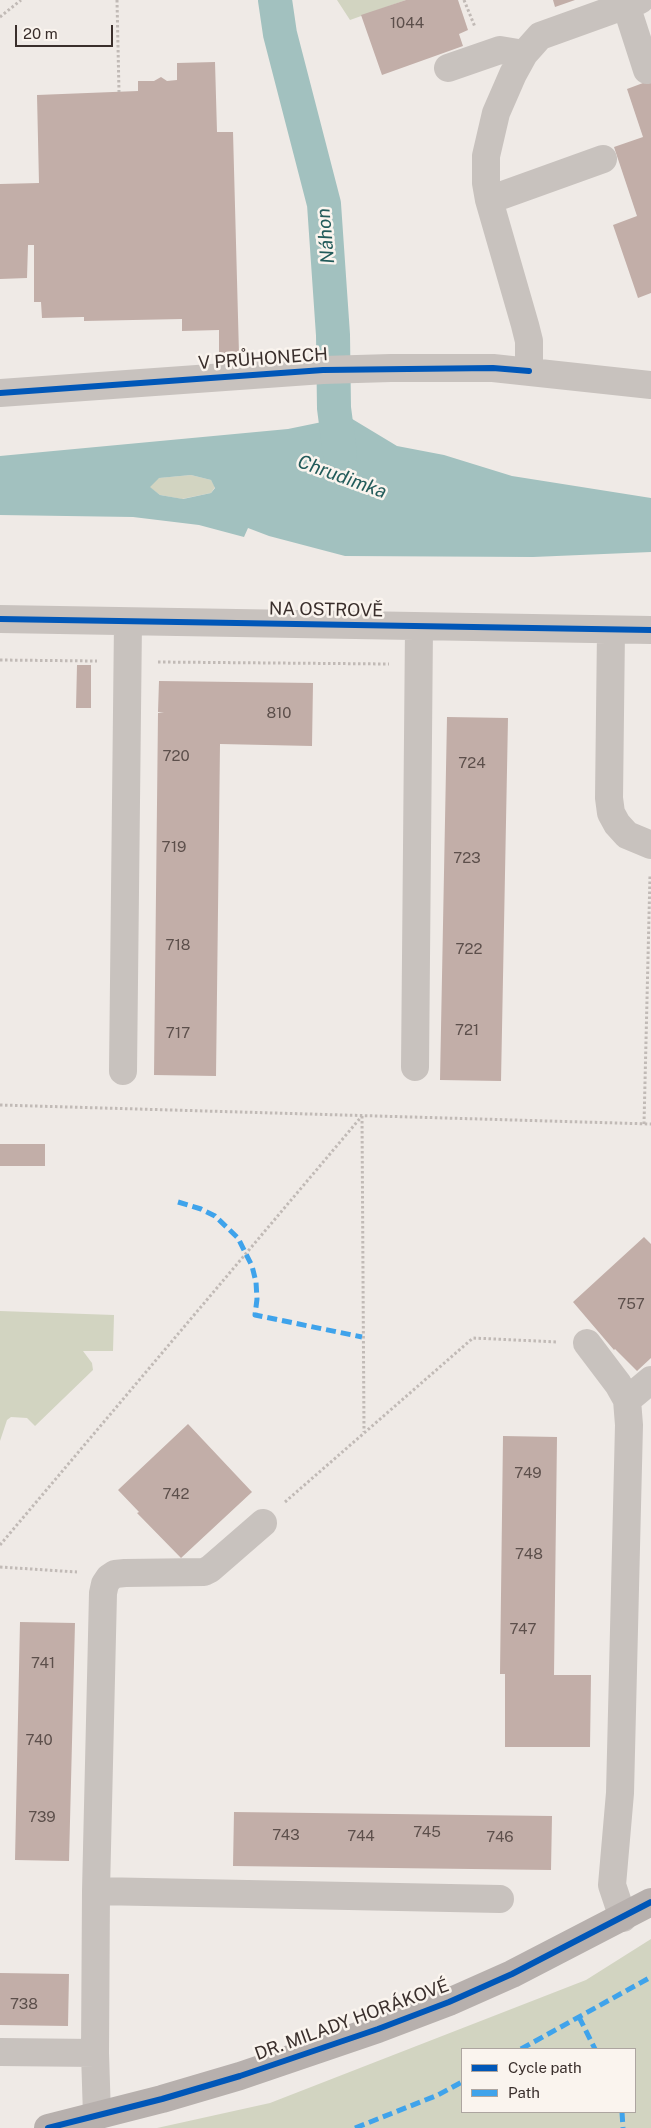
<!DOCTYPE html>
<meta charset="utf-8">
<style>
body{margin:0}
#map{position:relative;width:651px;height:2128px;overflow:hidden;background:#efeae6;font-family:"Public Sans",sans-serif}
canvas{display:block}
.legend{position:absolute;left:461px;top:2048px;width:175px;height:65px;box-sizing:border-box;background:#faf4ee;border:1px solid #ada5a0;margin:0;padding:6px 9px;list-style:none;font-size:15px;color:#3a2f2c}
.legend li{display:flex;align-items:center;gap:10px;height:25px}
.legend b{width:25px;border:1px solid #ada5a0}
.scale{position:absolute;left:15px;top:25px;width:98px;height:22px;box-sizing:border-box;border:2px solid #3a2f2c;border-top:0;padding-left:6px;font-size:15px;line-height:18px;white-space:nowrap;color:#3a2f2c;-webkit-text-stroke:4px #faf4ee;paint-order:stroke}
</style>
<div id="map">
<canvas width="651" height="2128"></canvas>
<ul class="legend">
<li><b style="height:6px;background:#0057b8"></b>Cycle path</li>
<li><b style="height:6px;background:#3fa3eb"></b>Path</li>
</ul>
<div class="scale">20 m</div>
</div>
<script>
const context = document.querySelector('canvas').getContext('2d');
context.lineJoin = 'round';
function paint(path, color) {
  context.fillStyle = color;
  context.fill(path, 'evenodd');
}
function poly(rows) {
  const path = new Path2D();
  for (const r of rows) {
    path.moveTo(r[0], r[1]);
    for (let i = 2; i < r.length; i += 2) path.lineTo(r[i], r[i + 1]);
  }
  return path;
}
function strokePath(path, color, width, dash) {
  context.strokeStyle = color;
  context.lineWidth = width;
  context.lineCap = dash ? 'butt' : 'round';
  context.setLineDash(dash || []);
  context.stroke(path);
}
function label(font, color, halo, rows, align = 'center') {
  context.font = font + ' "Public Sans",sans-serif';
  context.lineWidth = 5;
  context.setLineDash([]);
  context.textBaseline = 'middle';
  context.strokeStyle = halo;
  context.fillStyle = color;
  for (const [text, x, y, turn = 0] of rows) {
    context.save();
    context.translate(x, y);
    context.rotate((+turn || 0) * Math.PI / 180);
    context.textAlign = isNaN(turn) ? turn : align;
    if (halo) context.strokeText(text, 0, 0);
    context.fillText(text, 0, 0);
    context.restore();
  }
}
paint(poly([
 [337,0,406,0,350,20],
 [191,475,211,480,215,487,211,493,182,499,160,495,149,487,158,478],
 [0,1311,114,1315,113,1351,83,1351,92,1363,93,1370,35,1426,27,1418,11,1417,7,1420,0,1441],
 [651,1939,651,2128,157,2128,270,2103,586,1980],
 [462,2049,635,2049,635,2112,462,2112]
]), '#d2d4c1');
paint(poly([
 [334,408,397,446,444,455,512,476,651,498,651,552,533,557,345,556,269,536,248,528,244,537,199,525,133,517,0,515,0,456,288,429,322,422],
 [191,475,211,480,215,488,211,493,183,499,160,495,150,487,159,478]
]), '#a2c1bf');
strokePath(poly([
 [275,0,280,34,324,204,333,335,334,408,340,454]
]), '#a2c1bf', 34);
paint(poly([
 [406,0,458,0,468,30,459,34,463,46,382,75,361,15],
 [553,0,575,0,555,7],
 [215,62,217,132,233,132,239,354,219,354,219,330,182,331,182,319,84,321,84,317,82,317,42,318,41,302,34,302,34,245,28,245,27,278,0,279,0,184,39,183,37,95,138,91,138,81,154,81,161,77,167,81,177,80,177,63],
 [651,80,651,293,638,298,613,225,637,216,614,147,643,137,627,89],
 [77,665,91,665,91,708,76,708],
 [159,681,313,683,312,746,220,744,216,1076,154,1075,158,713,164,712,158,712],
 [447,717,508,718,501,1081,440,1080],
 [0,1144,45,1144,45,1166,0,1166],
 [644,1237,651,1244,651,1358,637,1371,615,1349,614,1350,573,1302],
 [188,1424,252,1492,181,1558,137,1513,139,1512,118,1490],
 [503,1436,557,1437,554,1675,591,1675,590,1747,505,1747,505,1674,500,1674],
 [20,1622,75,1623,69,1861,15,1860],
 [234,1812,552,1816,551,1870,233,1866],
 [0,1973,69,1974,68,2026,0,2025]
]), '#c2aea8');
strokePath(poly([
 [117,0,119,92],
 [464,0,475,27],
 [0,17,21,0],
 [0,660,97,661],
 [158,662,389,664],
 [0,1105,651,1124],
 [362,1116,364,1432],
 [644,1124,650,875],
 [285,1502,473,1338,558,1342],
 [0,1545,362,1116],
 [0,1567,77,1572]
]), '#c1bab6', 3, [2.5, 2.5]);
strokePath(poly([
 [626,5,647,70],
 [448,68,500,50,524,54],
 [489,200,603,159],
 [529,371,529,341,525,325,489,200,486,183,486,156,496,113,513,74,524,54,540,36,640,0],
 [0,393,323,370,391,368,493,368,651,385],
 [0,619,651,630],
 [611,630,609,798,611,813,617,824,627,835,651,845],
 [415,1067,419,627],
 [123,1071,128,622],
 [587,1343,618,1384,627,1400,629,1425,620,1793,612,1885,623,1918],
 [627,1400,651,1380],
 [96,1891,500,1899],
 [0,2052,95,2053],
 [97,2116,95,2053,96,1891,103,1593,105,1584,109,1578,115,1574,125,1573,204,1572,210,1569,263,1523]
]), '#c8c2be', 28);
strokePath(poly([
 [48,2128,162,2099,240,2076,378,2029,449,2002,512,1974,651,1902]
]), '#b7b0ad', 28);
strokePath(poly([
 [178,1202,201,1209,215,1216,238,1238,252,1266,256,1282,257,1299,255,1315,362,1337],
 [579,2017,595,2049],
 [521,2049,651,1977],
 [622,2112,623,2128],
 [355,2128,438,2095,462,2082]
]), '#3fa3eb', 5, [10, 5]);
strokePath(poly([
 [0,393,323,370,493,368,529,371],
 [0,619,651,630],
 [48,2128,162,2099,240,2076,378,2029,449,2002,512,1974,651,1902]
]), '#0057b8', 6);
label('15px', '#5c4f4b', null, [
 ["1044",407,23],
 ["810",279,713],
 ["720",176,756],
 ["724",472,763],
 ["719",174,847],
 ["723",467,858],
 ["718",178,945],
 ["722",469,949],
 ["721",467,1030],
 ["717",178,1033],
 ["757",631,1304],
 ["749",528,1473],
 ["742",176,1494],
 ["748",529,1554],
 ["747",523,1629],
 ["741",43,1663],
 ["740",39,1740],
 ["739",42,1817],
 ["745",427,1832],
 ["743",286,1835],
 ["744",361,1836],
 ["746",500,1837],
 ["738",24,2004]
]);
label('18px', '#3a2f2c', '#faf4ee', [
 ["V PRŮHONECH",263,359,-4],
 ["NA OSTROVĚ",326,610,1],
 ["DR. MILADY HORÁKOVÉ",352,2020,-20]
]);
label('italic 19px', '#225b5a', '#faf4ee', [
 ["Náhon",326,236,-95],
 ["Chrudimka",342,477,20]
]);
</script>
